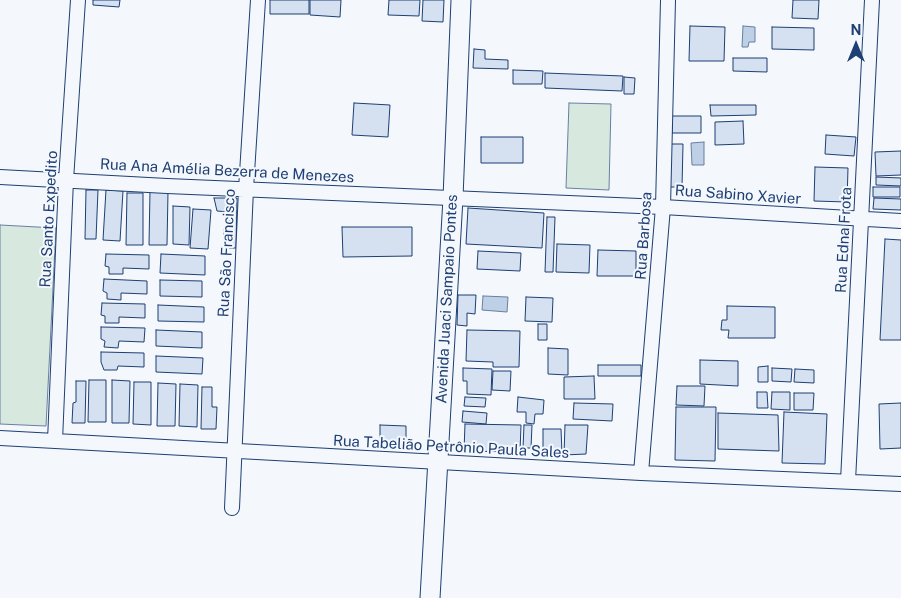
<!DOCTYPE html>
<meta charset="utf-8">
<style>
body{margin:0}
#map{position:relative;width:901px;height:598px;overflow:hidden;background:#f4f7fb;font-family:"Public Sans",sans-serif}
canvas{display:block}
.north{position:absolute;left:831px;top:20px;width:50px;height:50px;-webkit-text-stroke:4px #f4f7fb;paint-order:stroke;rotate:0deg;font-size:14px;font-weight:700;line-height:20px;text-align:center;color:#1d3f73}
.north::after{content:'';display:block;margin:auto;width:18px;height:22px;background:#1d3f73;clip-path:polygon(50% 0,100% 100%,50% 72%,0 100%)}
</style>
<div id="map">
<canvas width="901" height="598"></canvas>
<div class="north">N</div>
</div>
<script>
const context = document.querySelector('canvas').getContext('2d');
context.lineJoin = 'round';
function paint(path, color) {
  context.fillStyle = color;
  context.fill(path, 'evenodd');
}
function poly(rows) {
  const path = new Path2D();
  for (const r of rows) {
    path.moveTo(r[0], r[1]);
    for (let i = 2; i < r.length; i += 2) path.lineTo(r[i], r[i + 1]);
  }
  return path;
}
function strokePath(path, color, width, dash) {
  context.strokeStyle = color;
  context.lineWidth = width;
  context.lineCap = dash ? 'butt' : 'round';
  context.setLineDash(dash || []);
  context.stroke(path);
}
function label(font, color, halo, rows, align = 'center') {
  context.font = font + ' "Public Sans",sans-serif';
  context.lineWidth = 4;
  context.setLineDash([]);
  context.textBaseline = 'middle';
  context.strokeStyle = halo;
  context.fillStyle = color;
  for (const [text, x, y, turn = 0] of rows) {
    context.save();
    context.translate(x, y);
    context.rotate((+turn || 0) * Math.PI / 180);
    context.textAlign = isNaN(turn) ? turn : align;
    if (halo) context.strokeText(text, 0, 0);
    context.fillText(text, 0, 0);
    context.restore();
  }
}
const green = poly([
 [569,103,611,104,609,190,566,188,569,103],
 [0,225,56,228,46,426,0,424,0,225]
]);
paint(green, '#d7e8df');
strokePath(green, '#687fa3', 1);
const water = poly([
 [743,26,755,27,755,42,749,42,748,47,742,47,743,26],
 [704,142,704,165,692,165,691,143,704,142],
 [483,296,508,297,507,312,482,310,483,296]
]);
paint(water, '#bed0e5');
strokePath(water, '#687fa3', 1);
const building = poly([
 [93,0,120,0,119,7,93,5,93,0],
 [270,0,309,0,309,14,270,14,270,0],
 [310,0,341,0,340,17,310,15,310,0],
 [389,0,420,0,419,16,388,15,389,0],
 [423,0,444,0,443,22,422,21,423,0],
 [793,0,819,0,818,19,792,18,793,0],
 [690,26,725,27,724,61,689,61,690,26],
 [772,27,814,28,814,50,772,49,772,27],
 [474,49,485,50,485,59,508,60,508,69,473,68,474,49],
 [733,58,767,58,767,72,733,71,733,58],
 [513,70,543,71,542,84,513,84,513,70],
 [545,73,623,76,622,91,545,88,545,73],
 [624,77,635,78,634,94,624,94,624,77],
 [354,103,390,105,388,137,352,135,354,103],
 [710,105,756,105,756,115,711,116,710,105],
 [672,116,701,116,701,133,672,133,672,116],
 [743,121,744,144,715,145,715,122,743,121],
 [826,135,856,137,854,156,825,154,826,135],
 [481,137,523,137,523,163,481,163,481,137],
 [671,144,683,144,682,187,670,187,671,144],
 [901,151,901,175,876,176,875,152,901,151],
 [815,167,848,168,847,202,814,201,815,167],
 [876,177,901,178,901,186,876,185,876,177],
 [873,187,900,187,900,197,873,197,873,187],
 [86,190,98,190,96,239,85,239,86,190],
 [106,190,123,191,120,241,103,240,106,190],
 [150,191,168,192,167,245,149,245,150,191],
 [127,193,143,193,143,245,126,245,127,193],
 [214,198,237,198,236,248,224,248,224,229,229,226,229,212,217,211,214,198],
 [874,198,901,199,901,210,873,209,874,198],
 [173,206,190,207,189,245,173,244,173,206],
 [468,208,544,213,542,248,466,244,468,208],
 [193,209,211,210,208,249,190,248,193,209],
 [547,217,555,217,553,272,545,272,547,217],
 [342,227,412,227,412,256,343,257,342,227],
 [885,239,901,240,901,340,880,340,885,239],
 [557,244,590,245,589,273,556,272,557,244],
 [598,250,636,251,636,276,597,276,598,250],
 [478,251,521,253,520,271,477,269,478,251],
 [106,254,149,255,149,269,123,268,123,274,109,274,109,267,105,266,106,254],
 [161,254,205,256,205,275,160,273,161,254],
 [104,279,147,281,147,294,121,293,121,300,107,299,107,293,103,291,104,279],
 [160,280,202,281,202,297,160,296,160,280],
 [458,295,476,295,475,314,467,313,467,326,457,325,458,295],
 [526,297,553,298,552,322,525,321,526,297],
 [102,303,145,304,145,318,119,317,119,323,105,323,105,316,101,315,102,303],
 [158,305,204,307,204,322,158,321,158,305],
 [727,306,775,307,775,338,728,338,729,330,721,330,722,320,727,320,727,306],
 [538,324,547,324,547,340,538,340,538,324],
 [101,327,145,328,144,342,119,341,118,348,104,347,105,341,101,339,101,327],
 [156,330,202,332,202,348,156,346,156,330],
 [467,330,520,331,519,367,493,367,493,362,466,361,467,330],
 [548,348,568,349,568,375,548,374,548,348],
 [101,352,144,353,144,367,118,366,117,370,104,370,101,362,101,352],
 [156,356,203,358,202,374,156,372,156,356],
 [700,360,738,361,738,386,700,384,700,360],
 [598,365,641,365,641,376,598,376,598,365],
 [768,366,768,382,758,382,758,367,768,366],
 [463,368,492,369,491,395,467,394,467,381,463,381,463,368],
 [772,368,792,369,791,382,772,381,772,368],
 [795,369,814,370,814,383,794,382,795,369],
 [493,371,511,371,510,391,492,390,493,371],
 [594,376,595,399,564,399,564,377,594,376],
 [89,380,106,380,106,422,88,422,89,380],
 [112,380,130,381,129,423,112,423,112,380],
 [76,381,86,381,85,423,72,423,73,403,76,402,76,381],
 [134,382,151,382,151,425,133,424,134,382],
 [158,383,176,384,175,426,157,426,158,383],
 [180,384,198,385,197,427,179,426,180,384],
 [677,386,705,386,704,406,676,405,677,386],
 [202,387,212,387,212,407,217,407,216,429,201,429,202,387],
 [757,392,767,392,768,408,757,408,757,392],
 [772,392,790,392,790,410,771,409,772,392],
 [794,393,814,393,813,410,794,410,794,393],
 [465,397,486,398,485,407,464,406,465,397],
 [518,397,544,400,543,414,535,414,534,424,526,423,526,412,517,412,518,397],
 [574,403,613,404,612,421,573,419,574,403],
 [901,403,901,448,880,449,879,404,901,403],
 [676,407,716,407,715,461,675,460,676,407],
 [463,411,487,413,486,424,462,422,463,411],
 [784,412,827,414,825,464,782,463,784,412],
 [718,413,778,415,779,451,718,449,718,413],
 [465,424,521,425,520,452,464,451,465,424],
 [380,425,406,426,406,443,380,443,380,425],
 [524,425,532,425,531,448,523,448,524,425],
 [565,425,588,425,586,454,564,455,565,425],
 [543,429,561,429,562,454,543,454,543,429]
]);
paint(building, '#d5e0f0');
strokePath(building, '#1d3f73', 1);
const street = poly([
 [0,177,167,186,663,207,901,221],
 [0,438,641,473,901,484],
 [55,441,66,180,78,0],
 [641,473,663,207,668,0],
 [848,481,872,0],
 [232,508,246,189,258,0]
]);
const secondary = poly([
 [430,598,453,198,461,0]
]);
strokePath(street, '#1d3f73', 16);
strokePath(secondary, '#1d3f73', 21);
strokePath(street, '#f4f7fb', 14);
strokePath(secondary, '#f4f7fb', 19);
label('15px', '#1d3f73', '#f4f7fb', [
 ["Rua Ana Amélia Bezerra de Menezes",227,171,3],
 ["Rua Sabino Xavier",738,195,4],
 ["Rua Santo Expedito",49,219,-87],
 ["Rua Barbosa",644,236,-86],
 ["Rua Edna Frota",844,240,-87],
 ["Rua São Francisco",227,253,-87],
 ["Avenida Juaci Sampaio Pontes",447,299,-87],
 ["Rua Tabelião Petrônio Paula Sales",451,447,3]
]);
</script>
